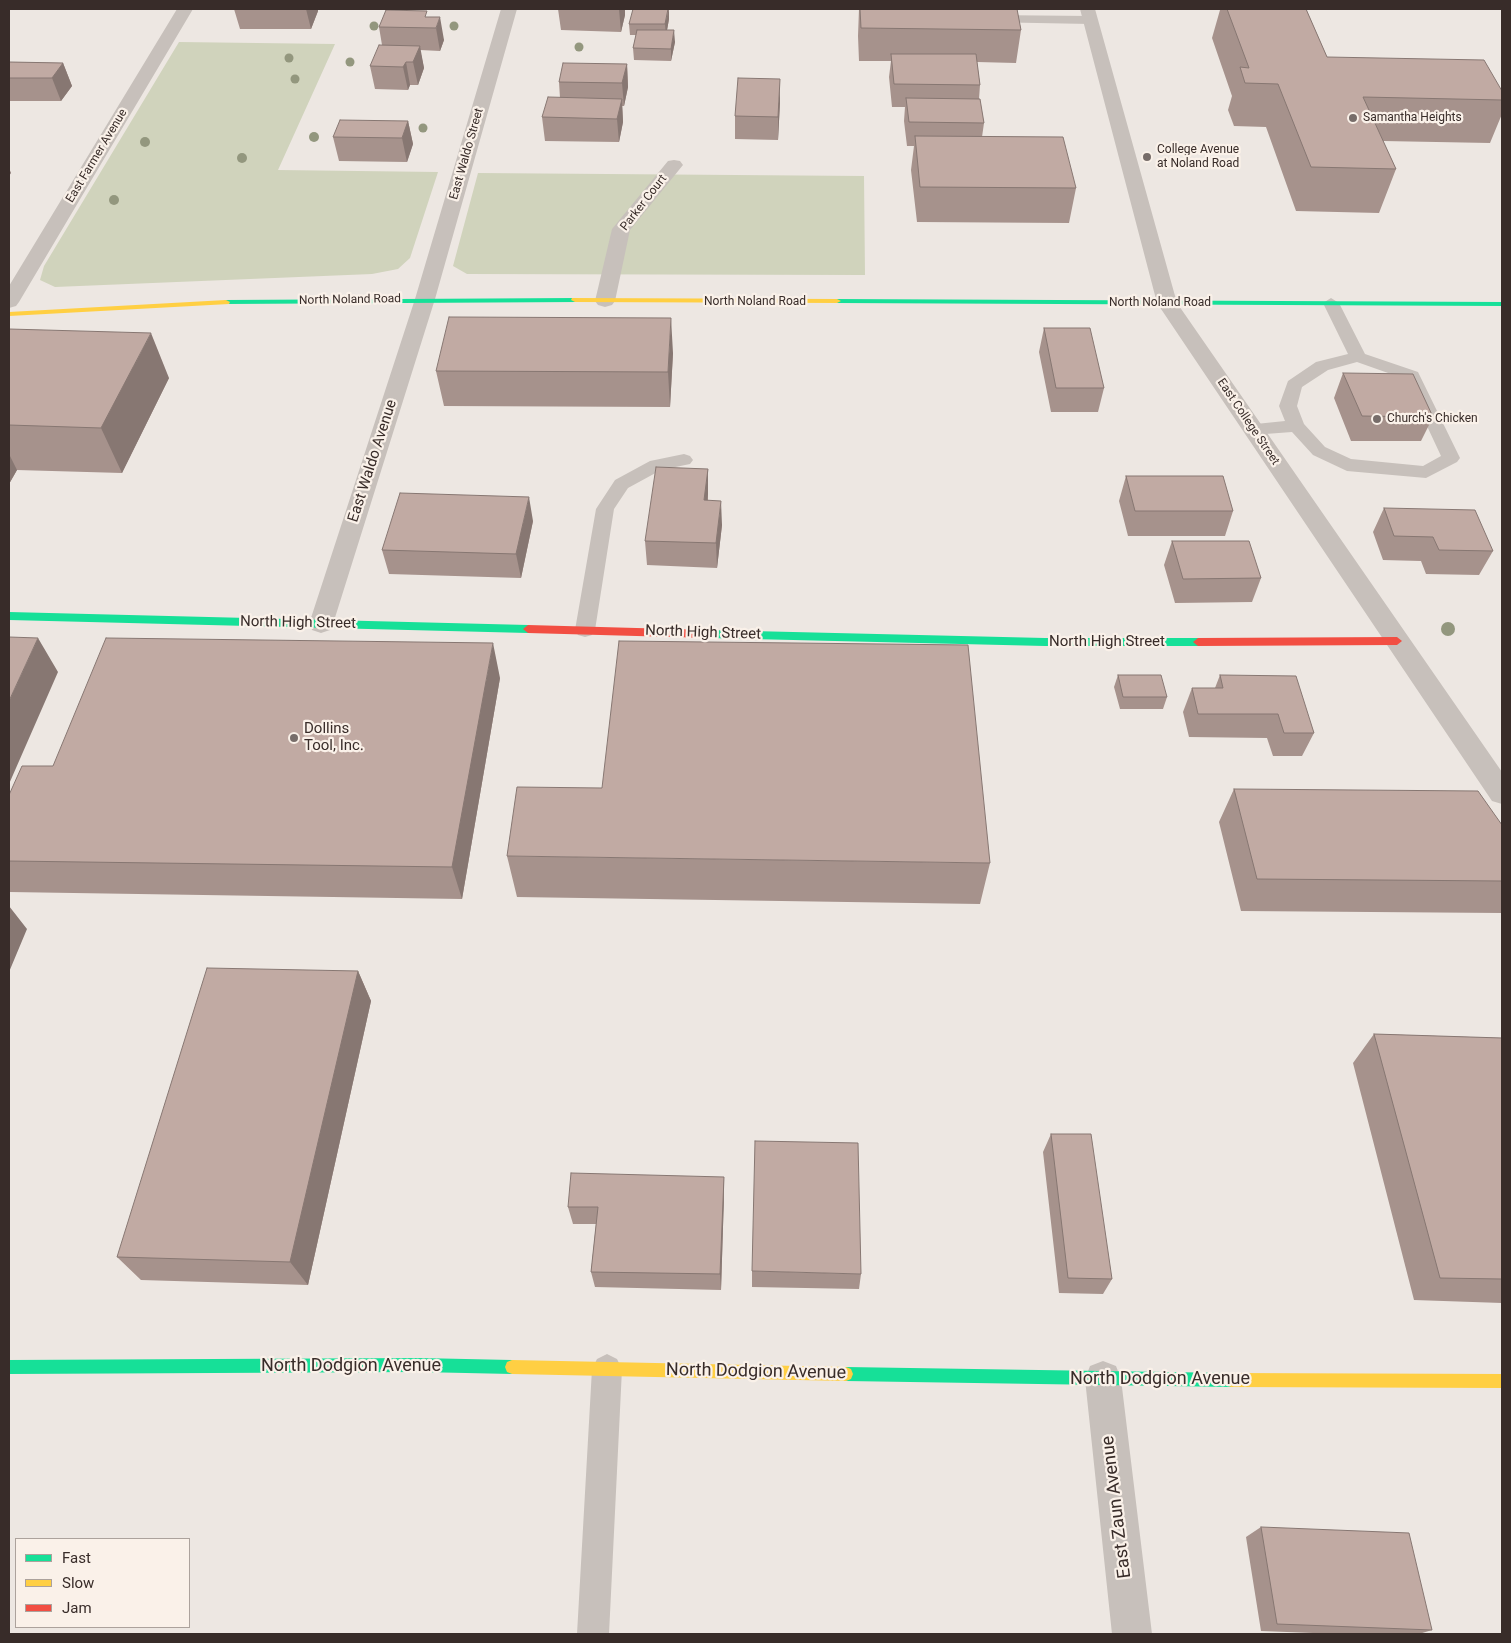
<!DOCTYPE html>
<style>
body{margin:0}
#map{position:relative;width:1511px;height:1643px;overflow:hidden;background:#ede7e2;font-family:Roboto,sans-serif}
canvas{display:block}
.frame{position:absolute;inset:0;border:10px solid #382c29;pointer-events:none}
.legend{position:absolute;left:15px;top:1538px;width:175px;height:90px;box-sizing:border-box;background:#faf1e9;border:1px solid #aca29c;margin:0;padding:6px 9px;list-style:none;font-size:15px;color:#382c29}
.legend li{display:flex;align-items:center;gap:10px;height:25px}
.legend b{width:25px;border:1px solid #aca29c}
</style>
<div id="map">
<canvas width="1511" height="1643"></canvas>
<div class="frame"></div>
<ul class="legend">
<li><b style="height:6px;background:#16e098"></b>Fast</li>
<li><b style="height:6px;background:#ffcf43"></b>Slow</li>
<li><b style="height:6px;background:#f24e42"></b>Jam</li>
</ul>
</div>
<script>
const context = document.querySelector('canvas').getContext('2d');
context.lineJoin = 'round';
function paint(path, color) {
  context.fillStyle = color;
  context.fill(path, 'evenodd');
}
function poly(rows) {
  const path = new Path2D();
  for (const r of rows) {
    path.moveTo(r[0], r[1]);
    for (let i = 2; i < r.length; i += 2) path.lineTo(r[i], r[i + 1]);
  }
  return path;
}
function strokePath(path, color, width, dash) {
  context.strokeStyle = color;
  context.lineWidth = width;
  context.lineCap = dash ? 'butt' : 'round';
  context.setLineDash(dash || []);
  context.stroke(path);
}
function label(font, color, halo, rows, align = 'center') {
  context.font = font + ' Roboto,sans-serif';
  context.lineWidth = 4.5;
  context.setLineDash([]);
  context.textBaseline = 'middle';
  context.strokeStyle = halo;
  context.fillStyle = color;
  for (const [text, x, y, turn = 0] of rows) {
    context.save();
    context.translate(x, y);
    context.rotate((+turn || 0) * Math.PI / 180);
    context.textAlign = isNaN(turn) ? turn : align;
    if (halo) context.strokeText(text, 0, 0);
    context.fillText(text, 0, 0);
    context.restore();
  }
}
paint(poly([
 [179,42,335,44,278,170,438,172,410,258,398,269,372,274,55,287,40,280,44,266],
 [478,173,864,176,865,275,467,274,453,266]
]), '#d0d3bc');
paint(poly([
 [988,15,1090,16,1096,20,1090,24,984,22,982,19,984,16,988,15],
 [1331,298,1339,303,1365,354,1418,372,1460,458,1457,462,1426,478,1347,471,1313,455,1292,432,1252,435,1246,433,1243,429,1246,425,1285,421,1279,406,1288,381,1316,362,1348,354,1323,303,1331,298],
 [1357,362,1405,379,1441,456,1423,466,1351,459,1325,447,1304,424,1297,406,1302,387,1328,370,1357,362],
 [684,454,690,456,693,460,690,464,661,470,628,488,614,509,595,630,592,635,585,637,578,635,575,630,596,509,615,480,650,461,684,454],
 [607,1354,617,1359,622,1369,609,1634,577,1634,592,1369,597,1359,607,1354]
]), '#c7c0bb');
paint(poly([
 [177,9,193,9,19,302,16,306,9,308,9,286,177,9],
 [501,9,517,9,435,299,333,624,330,630,321,633,312,630,309,624,415,299,501,9],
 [1080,9,1095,9,1177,303,1502,772,1502,804,1492,801,1157,303,1080,9],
 [674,160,680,161,683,165,630,230,615,301,612,305,605,307,598,305,595,301,612,229,668,161,674,160],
 [1103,1361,1116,1366,1121,1379,1152,1634,1112,1634,1085,1379,1090,1366,1103,1361]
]), '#c7c0bb');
paint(poly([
 [575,298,579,300,578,302,226,304,222,302,226,300,575,298],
 [834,299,1502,302,1502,306,837,303,834,303,834,299],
 [9,612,528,625,533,629,528,633,9,620,9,612],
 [709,630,1045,638,1198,638,1203,642,1198,646,1045,646,709,638,704,634,709,630],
 [419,1358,512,1360,517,1362,519,1367,517,1372,512,1374,419,1372,9,1374,9,1360,419,1358],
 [846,1367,1231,1373,1236,1375,1238,1380,1236,1385,1231,1387,846,1381,841,1379,839,1374,841,1369,846,1367]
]), '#16e098');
paint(poly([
 [572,298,837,299,841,301,837,303,575,302,571,300,572,298],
 [226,300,230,302,229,304,9,316,9,312,226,300],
 [512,1360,846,1367,851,1369,853,1374,851,1379,846,1381,512,1374,507,1372,505,1367,507,1362,512,1360],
 [1231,1373,1502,1374,1502,1388,1231,1387,1226,1385,1224,1380,1226,1375,1231,1373]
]), '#ffcf43');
paint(poly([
 [528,625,709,630,714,634,709,638,528,633,523,629,528,625],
 [1397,637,1402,641,1397,645,1198,646,1193,642,1198,638,1397,637]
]), '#f24e42');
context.fillStyle = '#93977e';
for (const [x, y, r] of [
 [374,26,4.5],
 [454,26,4.5],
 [579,47,4.5],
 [289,58,4.5],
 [350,62,4.5],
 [295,79,4.5],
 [423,128,4.5],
 [314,137,5],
 [145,142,5],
 [242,158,5],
 [114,200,5],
 [1448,629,7]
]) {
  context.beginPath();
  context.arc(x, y, r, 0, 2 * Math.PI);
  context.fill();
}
paint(poly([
 [234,9,318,9,318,11,311,29,240,29],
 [558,9,625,9,625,15,621,32,561,30],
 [669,9,669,19,667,30,675,42,671,61,634,60,633,48,636,35,630,35,629,24],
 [859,9,1043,9,1017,9,1021,30,1016,63,977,62,980,85,979,99,984,123,982,137,1076,188,1069,223,917,222,911,170,914,146,907,146,904,121,905,107,892,107,889,77,891,61,859,61,858,36],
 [1158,9,1306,9,1327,57,1502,91,1502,114,1490,143,1383,141,1396,169,1379,213,1296,211,1266,127,1234,126,1228,110,1232,96,1212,38,1220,10],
 [429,17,444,40,440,51,420,50,424,68,418,85,410,85,408,90,375,89,370,66,382,45,379,27],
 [9,62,63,63,72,86,61,101,9,101],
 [627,64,628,87,624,106,622,106,623,122,619,142,545,141,542,117,560,98,559,82],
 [780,102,778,140,735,139,735,116],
 [408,121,413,144,407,162,339,161,333,137],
 [1044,328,1104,388,1098,412,1051,412,1039,352],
 [9,329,169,378,122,473,17,470,9,484],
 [673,353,670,407,444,406,436,371],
 [1343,373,1433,417,1421,441,1351,441,1334,398],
 [708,469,708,500,722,525,717,568,647,565,645,541],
 [1126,476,1233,511,1225,536,1128,536,1119,501],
 [1384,508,1493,551,1479,575,1426,574,1421,561,1383,560,1373,532],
 [533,521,521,578,389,574,382,550],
 [1172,541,1261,578,1252,602,1175,603,1164,565],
 [1118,675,1167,697,1163,709,1120,709,1114,687],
 [1220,675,1314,733,1302,756,1273,756,1267,738,1189,737,1183,712,1192,688,1215,688],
 [500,678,462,899,9,892,9,795,53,766],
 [1234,789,1502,825,1502,913,1241,911,1219,822],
 [507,856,990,863,980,904,517,897],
 [358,971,371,1001,308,1285,141,1280,117,1257],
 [1374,1034,1502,1038,1502,1303,1414,1300,1353,1063],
 [1051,1134,1112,1279,1103,1294,1059,1293,1043,1152],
 [724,1177,724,1195,721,1290,595,1287,591,1272,596,1224,573,1224,568,1207],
 [752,1271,861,1274,859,1289,752,1287],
 [1261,1527,1432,1630,1419,1634,1339,1634,1261,1631,1246,1537]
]), '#a6928c');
paint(poly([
 [306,9,318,9,318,11,311,29],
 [619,9,625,9,625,15,621,32],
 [669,9,669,19,666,36,665,24],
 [440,17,444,40,440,51,436,28],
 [674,30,675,42,671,61,671,49],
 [420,46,424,68,418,85,413,62],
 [406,62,410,85,408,90,403,67],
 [63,63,72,86,61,101,52,78],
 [627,64,628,87,624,106,622,83],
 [780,79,780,102,778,140,778,117],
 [622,99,623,122,619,142,617,119],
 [408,121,413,144,407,162,402,138],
 [9,168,11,173,9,176],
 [671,318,673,353,670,407,668,372],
 [151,333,169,378,122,473,101,428],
 [9,454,17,470,9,484],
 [708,469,708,494,705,524,704,500],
 [529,497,533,521,521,578,516,554],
 [721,501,722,525,717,568,716,543],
 [38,638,58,672,9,784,9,701],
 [493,643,500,678,462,899,452,867],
 [9,906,27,929,9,972],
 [358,971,371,1001,308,1285,290,1262],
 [724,1177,724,1195,721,1290,720,1274]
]), '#877772');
const building = poly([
 [633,9,668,9,665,24,629,24,633,9],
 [860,9,1017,9,1021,30,861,28,860,9],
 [1227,9,1306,9,1327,57,1484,60,1502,91,1502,100,1363,97,1396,169,1311,167,1278,84,1245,83,1240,67,1249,68,1227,9],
 [386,10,427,11,425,17,440,17,436,28,379,27,386,10],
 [637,30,674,30,671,49,633,48,637,30],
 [379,45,420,46,413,62,406,62,403,67,370,66,379,45],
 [891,54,976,54,980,85,894,84,891,54],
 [9,62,63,63,52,78,9,78,9,62],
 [563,63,627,64,622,83,559,82,563,63],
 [738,78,780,79,778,117,735,116,738,78],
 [548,97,622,99,617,119,542,117,548,97],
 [906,98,980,99,984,123,909,122,906,98],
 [340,120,408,121,402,138,333,137,340,120],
 [915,136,1063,137,1076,188,920,187,915,136],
 [449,317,671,318,668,372,436,371,449,317],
 [1044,328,1090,328,1104,388,1056,388,1044,328],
 [9,329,151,333,101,428,9,425,9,329],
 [1343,373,1413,374,1433,417,1362,416,1343,373],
 [656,467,708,469,704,500,721,501,716,543,645,541,656,467],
 [1126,476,1223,476,1233,511,1135,511,1126,476],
 [400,493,529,497,516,554,382,550,400,493],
 [1384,508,1475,510,1493,551,1439,550,1433,537,1394,536,1384,508],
 [1172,541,1249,541,1261,578,1183,579,1172,541],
 [9,637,38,638,9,701,9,637],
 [106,638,493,643,452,867,9,861,9,795,22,766,53,766,106,638],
 [619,641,968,645,990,863,507,856,517,787,602,788,619,641],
 [1118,675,1161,675,1167,697,1123,697,1118,675],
 [1220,675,1296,676,1314,733,1284,733,1278,714,1198,714,1192,688,1223,688,1220,675],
 [1234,789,1478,791,1502,825,1502,881,1257,879,1234,789],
 [207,968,358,971,290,1262,117,1257,207,968],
 [1374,1034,1502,1038,1502,1279,1440,1278,1374,1034],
 [1051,1134,1091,1134,1112,1279,1068,1278,1051,1134],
 [755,1141,858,1143,861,1274,752,1271,755,1141],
 [571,1173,724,1177,720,1274,591,1272,598,1207,568,1207,571,1173],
 [1261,1527,1409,1533,1432,1630,1277,1624,1261,1527]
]);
paint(building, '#c1aaa3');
strokePath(building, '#877772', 1);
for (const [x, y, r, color] of [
 [1353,118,5,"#776d6a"],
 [1147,157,5,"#776d6a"],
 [1377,419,5,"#776d6a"],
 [294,738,5,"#776d6a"]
]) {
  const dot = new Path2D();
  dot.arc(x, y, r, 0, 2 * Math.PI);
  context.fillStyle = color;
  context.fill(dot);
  strokePath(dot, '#faf1e9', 2);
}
label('12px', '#382c29', '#faf1e9', [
 ["Samantha Heights",1363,118],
 ["College Avenue",1157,150],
 ["at Noland Road",1157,164],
 ["Church's Chicken",1387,419]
], 'left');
label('12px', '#382c29', '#faf1e9', [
 ["East Waldo Street",467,154,-74],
 ["East Farmer Avenue",97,156,-59],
 ["Parker Court",644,203,-52],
 ["North Noland Road",350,300,-1],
 ["North Noland Road",755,302],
 ["North Noland Road",1160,303],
 ["East College Street",1248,422,56]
]);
label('15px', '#382c29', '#faf1e9', [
 ["East Waldo Avenue",373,461,-72],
 ["North High Street",298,623,1],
 ["North High Street",703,633,2],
 ["North High Street",1107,642]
]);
label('15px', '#382c29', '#faf1e9', [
 ["Dollins",304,729],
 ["Tool, Inc.",304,746]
], 'left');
label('18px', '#382c29', '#faf1e9', [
 ["North Dodgion Avenue",351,1366],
 ["North Dodgion Avenue",756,1372,1],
 ["North Dodgion Avenue",1160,1379],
 ["East Zaun Avenue",1117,1507,-97]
]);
</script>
